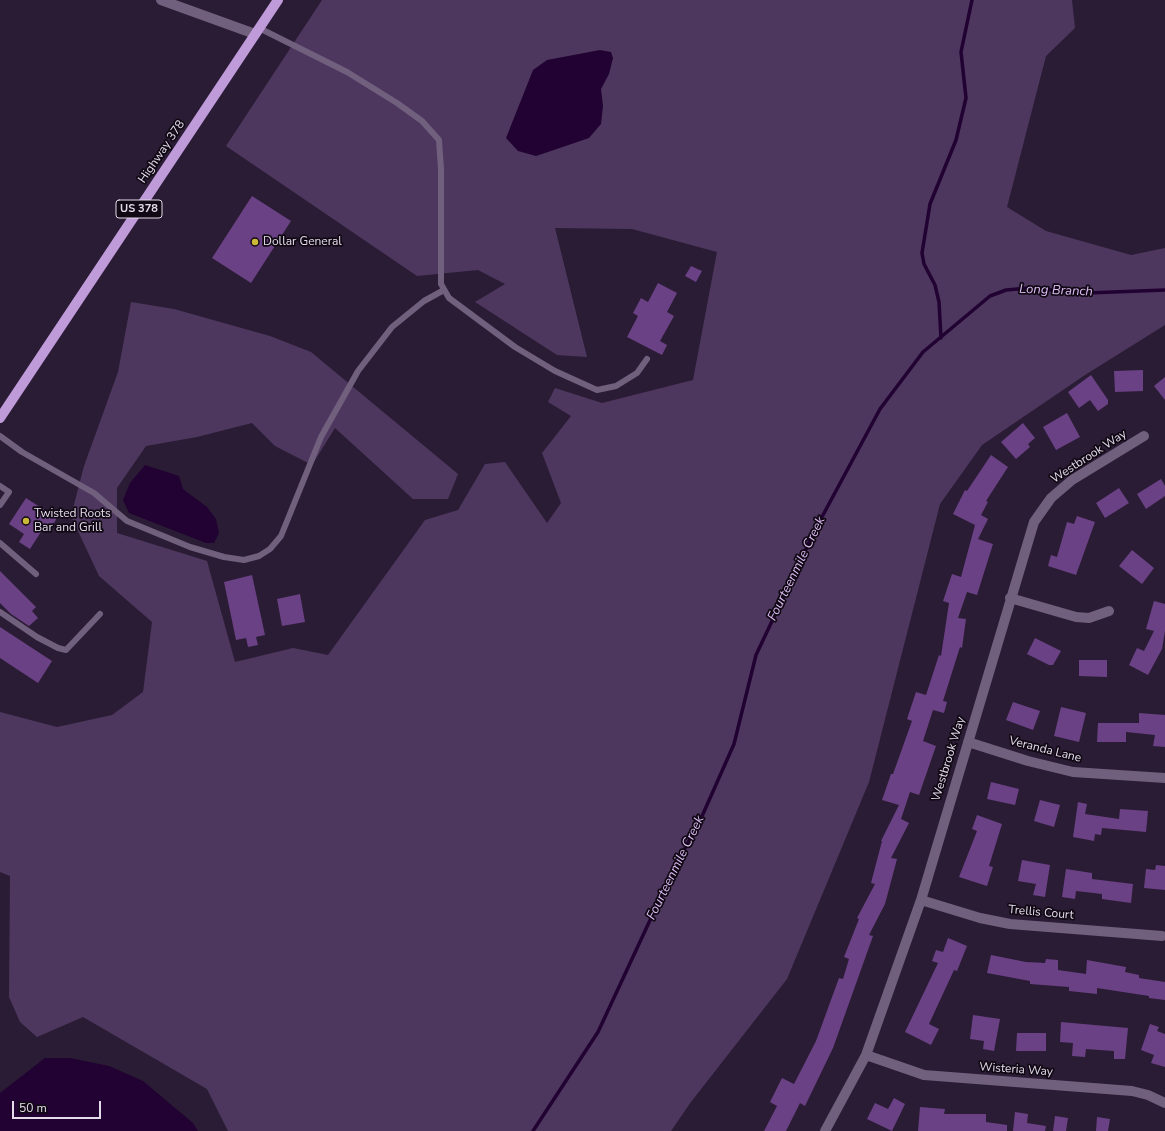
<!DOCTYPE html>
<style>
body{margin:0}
#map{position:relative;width:1165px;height:1131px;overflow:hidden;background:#2b1c35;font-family:"Nunito Sans",sans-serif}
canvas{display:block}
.scale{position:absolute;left:12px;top:1101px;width:89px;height:18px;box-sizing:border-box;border:2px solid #e4dbeb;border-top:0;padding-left:5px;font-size:12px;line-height:14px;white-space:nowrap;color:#e4dbeb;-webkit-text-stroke:3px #100914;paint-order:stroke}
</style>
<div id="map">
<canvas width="1165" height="1131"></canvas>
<div class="scale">50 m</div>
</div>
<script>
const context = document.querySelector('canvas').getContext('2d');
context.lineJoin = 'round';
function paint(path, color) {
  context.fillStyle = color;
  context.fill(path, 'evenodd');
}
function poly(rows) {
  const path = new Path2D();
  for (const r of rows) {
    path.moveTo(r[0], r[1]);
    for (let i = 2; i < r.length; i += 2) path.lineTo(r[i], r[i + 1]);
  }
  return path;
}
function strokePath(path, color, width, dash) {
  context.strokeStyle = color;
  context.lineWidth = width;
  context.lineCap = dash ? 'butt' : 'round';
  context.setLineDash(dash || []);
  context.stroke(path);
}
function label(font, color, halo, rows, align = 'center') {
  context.font = font + ' "Nunito Sans",sans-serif';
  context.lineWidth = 3.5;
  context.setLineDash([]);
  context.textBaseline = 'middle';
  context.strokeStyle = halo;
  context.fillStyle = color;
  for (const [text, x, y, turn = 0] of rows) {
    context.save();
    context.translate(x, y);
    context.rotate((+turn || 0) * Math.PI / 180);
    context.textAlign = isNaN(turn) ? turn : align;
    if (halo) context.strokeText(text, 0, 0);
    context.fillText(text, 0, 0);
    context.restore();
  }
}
paint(poly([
 [322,0,1072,0,1075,28,1046,56,1007,207,1046,231,1131,255,1165,248,1165,325,1085,375,982,445,940,504,869,782,787,979,691,1102,671,1131,228,1131,207,1089,83,1017,37,1037,20,1022,9,997,10,876,0,872,0,712,57,727,112,715,143,692,152,622,99,576,71,516,84,466,118,372,131,302,174,309,270,336,311,352,458,474,448,499,413,499,335,428,312,465,275,446,252,423,197,437,146,446,117,488,117,533,207,561,235,662,293,648,328,655,425,520,458,510,485,464,505,462,547,523,561,503,542,453,571,416,548,402,555,388,602,403,693,380,717,252,632,229,555,228,587,357,557,355,475,302,505,284,478,270,417,276,226,146]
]), '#4e375e');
paint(poly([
 [600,50,611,52,613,58,609,74,601,89,603,106,601,124,589,138,548,152,536,156,518,151,506,138,533,70,547,60],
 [145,465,179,476,183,489,207,507,216,519,219,533,214,543,206,543,129,513,123,500,130,483],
 [45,1058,70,1058,109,1066,143,1081,193,1123,198,1131,0,1131,0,1093]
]), '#210232');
strokePath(poly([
 [941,338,939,302,935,285,924,264,922,253,930,204,956,140,966,98,961,52,972,0],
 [533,1131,598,1032,672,873,703,814,734,744,756,655,816,528,880,409,923,352,990,296,1006,290,1029,288,1087,293,1165,290]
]), '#210232', 3.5);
paint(poly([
 [252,196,291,221,251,283,212,258],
 [691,266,702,271,696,282,685,276],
 [658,283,677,293,667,312,674,316,660,341,667,345,662,355,627,337,638,316,633,313,641,298,648,302],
 [1143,370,1143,391,1115,392,1114,371],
 [1091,375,1108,400,1108,404,1098,411,1090,400,1079,408,1068,392],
 [1165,377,1165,400,1154,386],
 [1067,413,1080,437,1056,450,1043,427],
 [1023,423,1035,438,1028,444,1030,447,1016,459,1001,442],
 [991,455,1008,467,986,501,988,502,981,515,988,519,978,539,993,544,977,595,967,592,958,618,966,619,962,648,960,647,943,701,947,702,944,713,933,710,923,741,936,746,919,795,910,792,901,819,909,823,891,858,897,859,885,904,869,935,873,936,833,1048,805,1106,800,1103,786,1131,764,1131,777,1106,770,1102,782,1078,794,1084,816,1041,839,978,843,979,849,959,844,957,859,919,857,918,875,884,871,883,882,841,881,841,899,805,882,800,891,774,893,774,912,721,907,719,916,692,926,695,939,655,941,656,949,603,943,601,952,574,961,577,975,525,953,514,965,490,967,491],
 [1161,479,1165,486,1165,496,1146,509,1137,494],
 [1119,488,1129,503,1105,518,1096,503],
 [26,498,57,518,51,528,46,524,30,549,19,542,24,534,9,524],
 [1077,516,1095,522,1076,575,1048,566,1051,555,1057,557,1067,522,1074,524],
 [1132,550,1154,568,1142,584,1119,566],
 [0,571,36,607,32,611,38,618,29,626,11,614,0,603],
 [252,575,265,635,256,637,258,645,248,647,246,638,236,640,224,582],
 [300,594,305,622,282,626,277,599],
 [1154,601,1165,604,1165,631,1162,649,1148,675,1129,665,1137,648,1144,651,1154,631,1146,629],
 [0,627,52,661,38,683,0,658],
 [1035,638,1061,651,1053,665,1049,665,1027,654],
 [1079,660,1107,660,1107,677,1079,676],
 [1013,702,1040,711,1033,730,1006,720],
 [1061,707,1086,713,1079,742,1054,736],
 [1139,713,1165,715,1165,747,1153,746,1155,735,1126,732,1126,742,1097,742,1098,723,1139,723],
 [991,782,1019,789,1015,805,987,799],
 [1040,800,1060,805,1054,827,1034,821],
 [1078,802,1087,804,1085,814,1119,819,1120,809,1148,811,1146,832,1102,828,1101,835,1095,834,1094,841,1073,837],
 [977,815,1002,824,989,866,993,867,987,886,959,877,977,831,972,829],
 [1022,860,1050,865,1045,897,1033,895,1036,884,1018,881],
 [1156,865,1165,866,1165,890,1144,888,1146,869,1155,870],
 [1066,869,1092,873,1092,879,1133,884,1131,903,1102,899,1102,894,1076,891,1075,899,1062,897],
 [948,938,967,946,957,971,954,970,929,1024,939,1029,931,1045,905,1032,938,963,932,961,936,950,943,952],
 [991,955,1026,962,1045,963,1046,959,1058,960,1058,970,1086,974,1087,960,1126,967,1125,972,1139,975,1139,978,1165,982,1165,1000,1149,998,1149,996,1097,988,1097,994,1069,991,1069,987,1030,984,1030,981,987,973],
 [973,1015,1000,1019,994,1051,983,1049,984,1041,970,1039],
 [1061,1022,1128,1028,1125,1059,1114,1059,1114,1051,1086,1049,1085,1057,1072,1056,1073,1043,1060,1042],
 [1150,1024,1159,1027,1157,1031,1165,1034,1165,1067,1151,1063,1154,1055,1141,1050],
 [1017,1033,1046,1033,1046,1051,1016,1051],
 [894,1098,905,1104,892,1131,867,1119,875,1103,888,1109],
 [920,1107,945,1109,944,1114,986,1114,986,1122,1007,1125,1007,1131,918,1131],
 [1015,1112,1028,1114,1027,1123,1046,1126,1045,1131,1013,1131],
 [1055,1116,1068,1118,1066,1131,1053,1131],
 [1097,1117,1110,1119,1108,1131,1096,1131]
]), '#6a4184');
strokePath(poly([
 [259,28,347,72,397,103,422,121,439,140,441,169,441,284,449,298,515,347,555,371,597,390,616,386,637,373,647,359],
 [0,436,22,452,94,493,127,521,190,547,224,557,244,560,259,556,270,549,281,536,321,437,358,371,392,327,424,301,444,290],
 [0,486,9,492,0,505],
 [0,543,36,574],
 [0,612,37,637,58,648,66,650,100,614]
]), '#715f7e', 6);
strokePath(poly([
 [161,0,255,34],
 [1010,598,1076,617,1089,618,1109,611],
 [968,742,1028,761,1073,772,1165,778],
 [921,900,980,918,1010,924,1162,936],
 [866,1055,924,1075,1132,1091,1148,1095,1165,1103],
 [825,1131,866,1055,921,900,1034,522,1051,498,1072,480,1144,436]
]), '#715f7e', 10);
strokePath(poly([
 [0,418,278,0]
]), '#c09bda', 10);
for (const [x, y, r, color] of [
 [255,242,4,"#ccb939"],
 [26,521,4,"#ccb939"]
]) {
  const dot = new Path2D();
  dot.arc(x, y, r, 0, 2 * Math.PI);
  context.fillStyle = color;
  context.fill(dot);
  strokePath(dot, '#100914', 1.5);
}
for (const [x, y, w] of [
 [139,209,46]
]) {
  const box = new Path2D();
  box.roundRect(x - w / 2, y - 9, w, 18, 3);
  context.fillStyle = '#100914';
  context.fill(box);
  strokePath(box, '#e4dbeb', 1);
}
label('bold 11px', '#e4dbeb', null, [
 ["US 378",139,209]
]);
label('12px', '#e4dbeb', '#100914', [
 ["Highway 378",162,152,-56],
 ["Westbrook Way",1089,457,-33],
 ["Veranda Lane",1045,750,14],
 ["Westbrook Way",949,759,-73],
 ["Trellis Court",1041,913,5],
 ["Wisteria Way",1016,1070,4]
]);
label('12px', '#e4dbeb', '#100914', [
 ["Dollar General",263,242],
 ["Twisted Roots",34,514],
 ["Bar and Grill",34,528]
], 'left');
label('italic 13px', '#debcf6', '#100914', [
 ["Long Branch",1056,291,2],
 ["Fourteenmile Creek",797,569,-64],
 ["Fourteenmile Creek",676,868,-64]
]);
</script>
